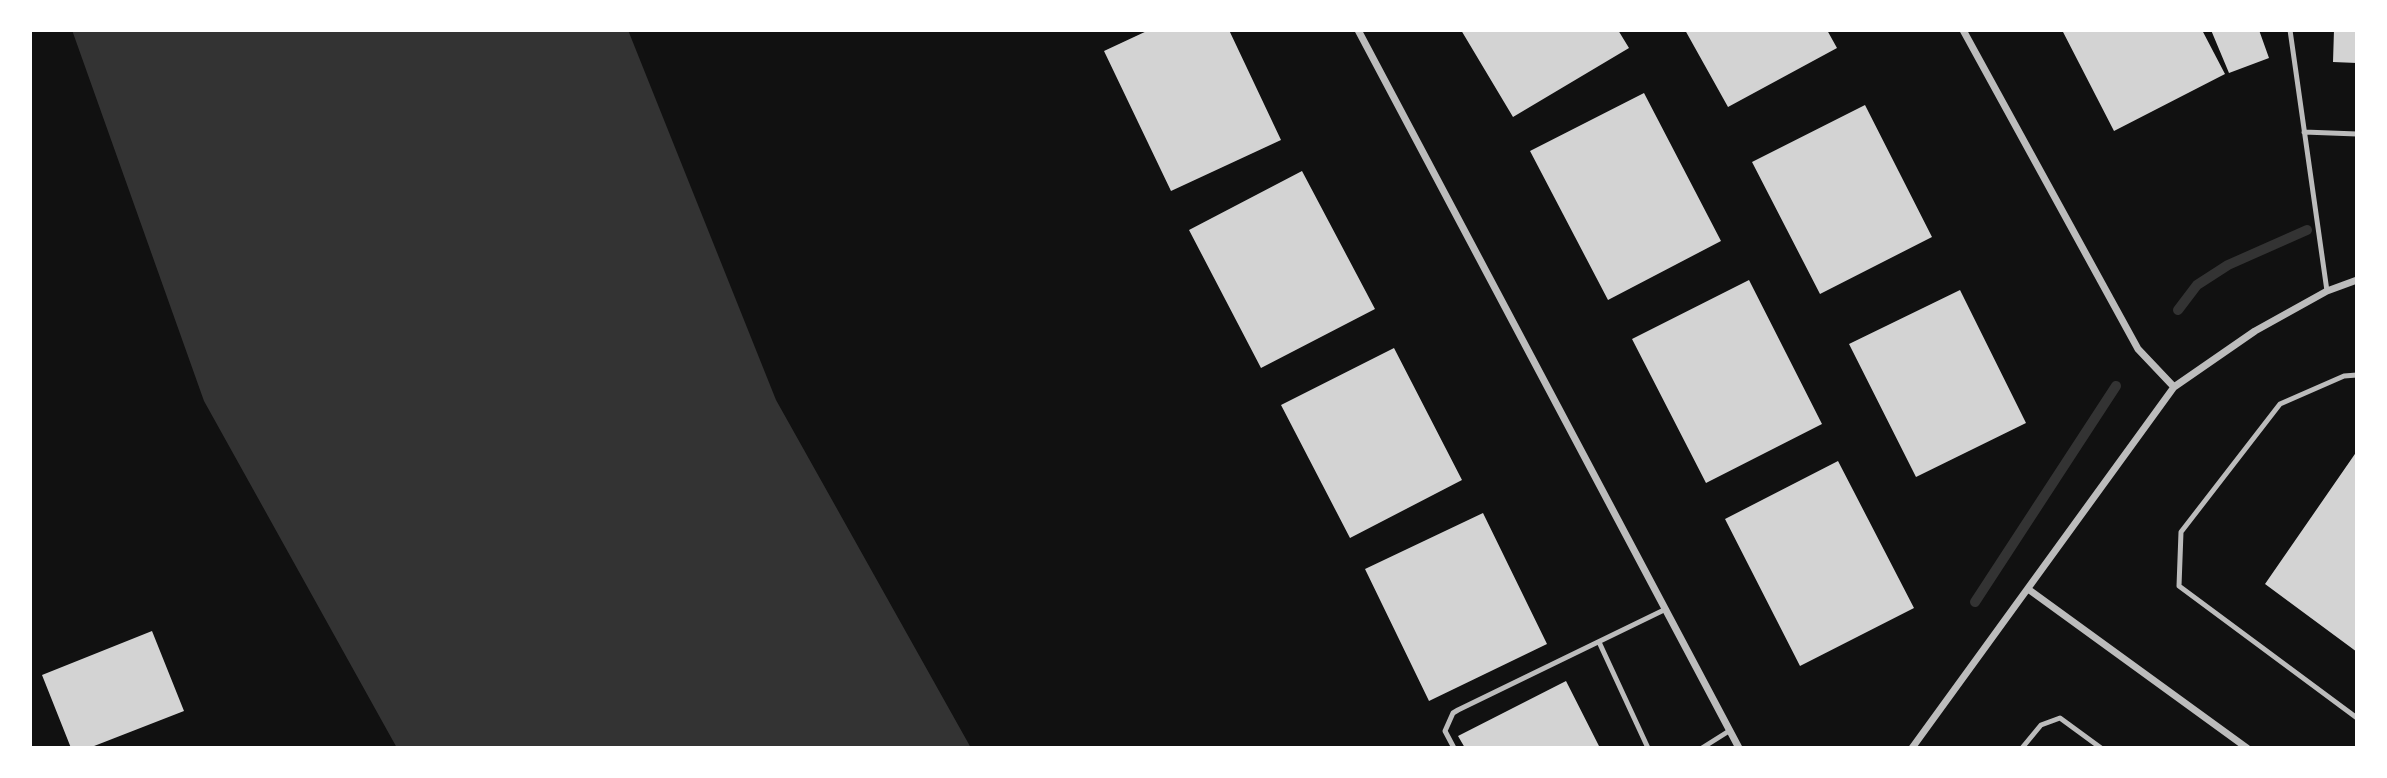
<!DOCTYPE html>
<style>
body{margin:0}
#map{position:relative;width:2387px;height:778px;overflow:hidden;background:#111;font-family:"Noto Sans",sans-serif}
canvas{display:block}
.frame{position:absolute;inset:0;border:32px solid #fff;pointer-events:none}
</style>
<div id="map">
<canvas width="2387" height="778"></canvas>
<div class="frame"></div>
</div>
<script>
const context = document.querySelector('canvas').getContext('2d');
context.lineJoin = 'round';
function paint(path, color) {
  context.fillStyle = color;
  context.fill(path, 'evenodd');
}
function poly(rows) {
  const path = new Path2D();
  for (const r of rows) {
    path.moveTo(r[0], r[1]);
    for (let i = 2; i < r.length; i += 2) path.lineTo(r[i], r[i + 1]);
  }
  return path;
}
function strokePath(path, color, width, dash) {
  context.strokeStyle = color;
  context.lineWidth = width;
  context.lineCap = dash ? 'butt' : 'round';
  context.setLineDash(dash || []);
  context.stroke(path);
}
paint(poly([
 [72,30,628,30,776,400,971,748,397,748,204,401]
]), '#333');
strokePath(poly([
 [2178,310,2197,285,2228,265,2307,230],
 [1975,602,2116,386]
]), '#333', 10);
paint(poly([
 [1149,30,1229,30,1281,140,1171,191,1104,51],
 [1461,30,1618,30,1629,48,1513,117],
 [1685,30,1827,30,1837,48,1728,107],
 [2062,30,2202,30,2225,74,2114,131],
 [2211,30,2259,30,2269,58,2229,73],
 [2334,30,2357,30,2357,63,2333,62],
 [1644,93,1721,241,1608,300,1530,151],
 [1865,105,1932,237,1820,294,1752,162],
 [1302,171,1375,309,1261,368,1189,230],
 [1749,280,1822,424,1706,483,1632,339],
 [1960,290,2026,423,1916,477,1849,344],
 [1394,348,1462,480,1350,538,1281,405],
 [2357,451,2357,652,2265,584],
 [1838,461,1914,608,1800,666,1725,519],
 [1483,513,1547,644,1429,701,1365,569],
 [152,631,184,711,89,748,71,748,42,675],
 [1566,681,1600,748,1465,748,1458,736]
]), '#d3d3d3');
strokePath(poly([
 [2290,30,2327,291],
 [2304,132,2357,134],
 [2357,375,2344,376,2280,404,2181,532,2179,586,2357,718],
 [1599,642,1648,748],
 [1454,748,1445,731,1453,713,1458,710,1666,609],
 [1702,748,1729,731],
 [2022,748,2041,725,2060,718,2101,748]
]), '#bcbcbc', 5);
strokePath(poly([
 [1358,30,1739,748],
 [1963,30,2138,349,2174,387],
 [2028,589,2247,748],
 [1912,748,2174,387,2255,331,2327,291,2357,280]
]), '#bcbcbc', 7);
</script>
